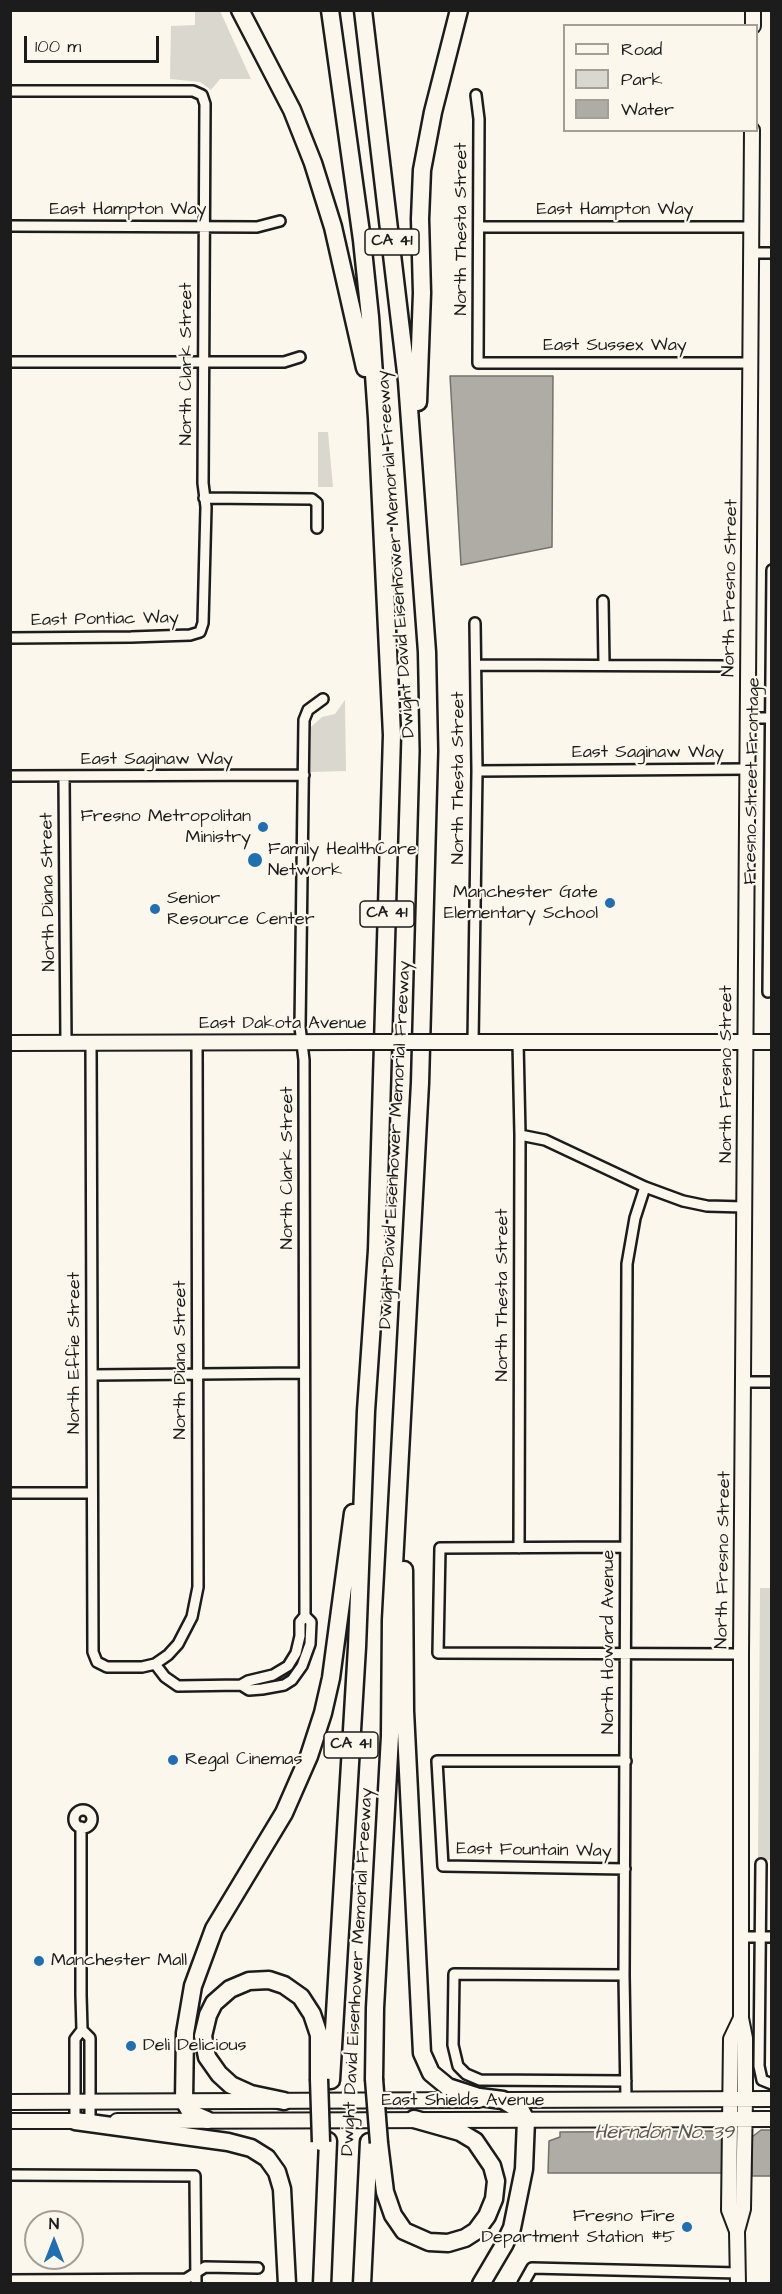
<!DOCTYPE html>
<style>
body{margin:0}
#map{position:relative;width:782px;height:2294px;overflow:hidden;background:#fbf7ec;font-family:"Architects Daughter",sans-serif}
canvas{display:block}
.frame{position:absolute;inset:0;border:12px solid #1c1c1c;pointer-events:none}
.legend{position:absolute;left:563px;top:24px;width:195px;height:108px;box-sizing:border-box;background:#fbf7ec;border:2px solid #a29f99;margin:0;padding:8px 10px;list-style:none;font-size:18px;color:#1c1c1c}
.legend li{display:flex;align-items:center;gap:12px;height:30px}
.legend b{width:30px;border:2px solid #a29f99}
.north{position:absolute;left:24px;top:2210px;width:60px;height:60px;box-sizing:border-box;background:#fbf7ec;border:2px solid #a29f99;border-radius:50%;rotate:0deg;font-size:16px;font-weight:700;line-height:24px;text-align:center;color:#1c1c1c}
.north::after{content:'';display:block;margin:auto;width:21px;height:27px;background:#1f6fb2;clip-path:polygon(50% 0,100% 100%,50% 72%,0 100%)}
.scale{position:absolute;left:24px;top:36px;width:135px;height:27px;box-sizing:border-box;border:3px solid #1c1c1c;border-top:0;padding-left:8px;font-size:18px;line-height:21px;white-space:nowrap;color:#1c1c1c;-webkit-text-stroke:4px #fbf7ec;paint-order:stroke}
</style>
<div id="map">
<canvas width="782" height="2294"></canvas>
<div class="frame"></div>
<ul class="legend">
<li><b style="height:8px;background:#fbf7ec"></b>Road</li>
<li><b style="height:16px;background:#dad7ce"></b>Park</li>
<li><b style="height:16px;background:#afaca5"></b>Water</li>
</ul>
<div class="north">N</div>
<div class="scale">100 m</div>
</div>
<script>
const context = document.querySelector('canvas').getContext('2d');
context.lineJoin = 'round';
function paint(path, color) {
  context.fillStyle = color;
  context.fill(path, 'evenodd');
}
function poly(rows) {
  const path = new Path2D();
  for (const r of rows) {
    if (r.length === 3) {
      path.moveTo(r[0] + r[2], r[1]);
      path.arc(r[0], r[1], r[2], 0, 2 * Math.PI);
      continue;
    }
    path.moveTo(r[0], r[1]);
    for (let i = 2; i < r.length; i += 2) path.lineTo(r[i], r[i + 1]);
  }
  return path;
}
function strokePath(path, color, width, dash) {
  context.strokeStyle = color;
  context.lineWidth = width;
  context.lineCap = dash ? 'butt' : 'round';
  context.setLineDash(dash || []);
  context.stroke(path);
}
function label(font, color, halo, rows, align = 'center') {
  context.font = font + ' "Architects Daughter",sans-serif';
  context.lineWidth = 4.5;
  context.setLineDash([]);
  context.textBaseline = 'middle';
  context.strokeStyle = halo;
  context.fillStyle = color;
  for (const [text, x, y, turn = 0] of rows) {
    context.save();
    context.translate(x, y);
    context.rotate((+turn || 0) * Math.PI / 180);
    context.textAlign = isNaN(turn) ? turn : align;
    if (halo) context.strokeText(text, 0, 0);
    context.fillText(text, 0, 0);
    context.restore();
  }
}
paint(poly([
 [195,11,220,11,251,79,220,79,211,90,200,82,170,79,171,26,195,25],
 [318,432,328,432,333,487,318,487],
 [345,700,346,771,310,772,311,727,322,717,335,714],
 [760,1588,771,1588,771,1860,758,1860]
]), '#dad7ce');
const water = poly([
 [450,376,553,376,552,547,461,565,450,376],
 [761,2130,771,2130,771,2176,752,2176,752,2137,761,2130],
 [718,2131,723,2135,723,2173,548,2173,549,2141,560,2137,560,2132,718,2131]
]);
paint(water, '#afaca5');
strokePath(water, '#74726e', 1.5);
const street = poly([
 [10,91,193,91,202,95,205,104,203,483,206,507,203,623,200,632,190,635,131,637,10,638],
 [476,95,479,119,478,363,751,363],
 [10,226,257,227,280,221],
 [479,227,751,227],
 [751,253,772,253],
 [10,362,284,362,300,357],
 [204,498,312,499,317,503,317,528],
 [603,601,604,665],
 [476,665,726,666],
 [747,718,772,718],
 [477,771,747,769],
 [10,776,304,775],
 [64,777,66,1043],
 [768,992,772,570],
 [473,1042,477,771,475,623],
 [518,1042,520,1135,519,1548],
 [91,1043,93,1652,97,1662,107,1667,142,1667,155,1664,168,1655,178,1644,192,1617,198,1587,197,1042],
 [520,1135,545,1140,645,1187,683,1201,707,1206,744,1207],
 [92,1375,304,1373],
 [744,1382,772,1382],
 [10,1493,92,1493],
 [625,1547,440,1548,438,1653,741,1654],
 [305,1616,304,1060,300,1027,304,720,308,710,323,699],
 [305,1616,311,1622,310,1644,302,1666,292,1680,284,1685,262,1689,249,1690,241,1685,248,1681,273,1675,288,1666,296,1653,300,1636,300,1622,305,1616],
 [155,1664,165,1677,178,1686,241,1685],
 [83,1819,9],
 [81,1827,81,1995,82,2030,90,2038,90,2121],
 [761,1864,759,2066,762,2080,772,2084],
 [625,1869,443,1866,437,1761,626,1761],
 [742,1937,772,1937],
 [624,1975,454,1974,453,2045,458,2066,466,2074,480,2080,626,2081],
 [626,2099,624,1975,627,1264,635,1218,645,1187],
 [75,2121,75,2039,82,2030],
 [10,2175,195,2176,196,2284],
 [10,2280,186,2279,205,2267,258,2268],
 [523,2284,532,2268,738,2273]
]);
const secondary = poly([
 [753,10,753,26],
 [447,1042,772,1042],
 [10,1043,356,1042],
 [502,2100,772,2099],
 [10,2102,479,2100],
 [10,2121,85,2121],
 [117,2121,772,2119],
 [737,2231,729,2210,731,2039,741,2018],
 [738,2284,737,2231,743,2209,745,2099,745,2038,741,2018,741,1654,752,130]
]);
const highway = poly([
 [240,10,292,110,313,163,333,227,365,368],
 [330,10,362,240,370,317,377,418,392,735,377,1250,366,1411,357,1647,331,2080],
 [363,10,407,381,427,652,429,751,420,1083,391,1620,390,1736,375,2008,374,2079],
 [418,402,422,293,420,219,422,170,433,112,459,10],
 [404,1570,405,1711,422,2053,431,2073,448,2087,479,2097,503,2100,521,2111,526,2120,524,2169,512,2228,504,2245,481,2284],
 [284,2101,251,2094,231,2085,219,2074,207,2057,203,2036,208,2015,214,2003,230,1989,249,1981,269,1980,284,1985,301,1997,312,2014,319,2035,319,2079],
 [207,2120,191,2113,184,2101,185,2033,193,1986,214,1929,284,1813,309,1756,323,1713,331,1678,353,1513],
 [75,2121,228,2142,251,2148,267,2158,277,2172,282,2189,287,2284],
 [379,2143,385,2192,393,2215,404,2231,429,2242,448,2243,465,2238,476,2231,487,2216,494,2199,496,2181,492,2166,475,2141,460,2132,414,2119],
 [322,2284,328,2141],
 [362,2284,369,2142]
]);
strokePath(street, '#1c1c1c', 14);
strokePath(secondary, '#1c1c1c', 18);
strokePath(highway, '#1c1c1c', 21);
strokePath(street, '#fbf7ec', 9);
strokePath(secondary, '#fbf7ec', 14);
strokePath(highway, '#fbf7ec', 16);
const secondaryBridge = poly([
 [356,1042,447,1042]
]);
const highwayBridge = poly([
 [319,2079,321,2142],
 [374,2079,379,2143]
]);
strokePath(secondaryBridge, '#1c1c1c', 18, []);
strokePath(highwayBridge, '#1c1c1c', 21, []);
strokePath(secondaryBridge, '#fbf7ec', 14);
strokePath(highwayBridge, '#fbf7ec', 16);
for (const [x, y, r, color] of [
 [263,827,6,"#1f6fb2"],
 [255,860,8,"#1f6fb2"],
 [610,903,6,"#1f6fb2"],
 [155,909,6,"#1f6fb2"],
 [173,1760,6,"#1f6fb2"],
 [39,1961,6,"#1f6fb2"],
 [131,2046,6,"#1f6fb2"],
 [687,2227,6,"#1f6fb2"]
]) {
  const dot = new Path2D();
  dot.arc(x, y, r, 0, 2 * Math.PI);
  context.fillStyle = color;
  context.fill(dot);
  strokePath(dot, '#fbf7ec', 2);
}
for (const [x, y, w] of [
 [392,242,54],
 [387,914,54],
 [351,1745,54]
]) {
  const box = new Path2D();
  box.roundRect(x - w / 2, y - 13, w, 26, 4.5);
  context.fillStyle = '#fbf7ec';
  context.fill(box);
  strokePath(box, '#1c1c1c', 1.5);
}
label('bold 16px', '#1c1c1c', null, [
 ["CA 41",392,242],
 ["CA 41",387,914],
 ["CA 41",351,1745]
]);
label('18px', '#1c1c1c', '#fbf7ec', [
 ["East Hampton Way",128,210],
 ["East Hampton Way",615,210],
 ["North Thesta Street",462,229,-90],
 ["East Sussex Way",615,346],
 ["North Clark Street",187,364,-90],
 ["Dwight David Eisenhower Memorial Freeway",397,554,-94],
 ["North Fresno Street",731,588,-89],
 ["East Pontiac Way",105,620,-1],
 ["East Saginaw Way",648,753],
 ["East Saginaw Way",157,760],
 ["North Thesta Street",459,778,-90],
 ["Fresno Street Frontage",753,781,-89],
 ["North Diana Street",49,892,-91],
 ["East Dakota Avenue",283,1024],
 ["North Fresno Street",727,1074,-90],
 ["Dwight David Eisenhower Memorial Freeway",396,1145,-87],
 ["North Clark Street",288,1168,-90],
 ["North Thesta Street",503,1295,-90],
 ["North Effie Street",75,1353,-90],
 ["North Diana Street",181,1360,-90],
 ["North Fresno Street",724,1560,-89],
 ["North Howard Avenue",609,1642,-90],
 ["East Fountain Way",534,1851,1],
 ["Dwight David Eisenhower Memorial Freeway",358,1972,-87],
 ["East Shields Avenue",463,2101]
]);
label('18px', '#1c1c1c', '#fbf7ec', [
 ["Fresno Metropolitan",251,817,"right"],
 ["Ministry",251,838,"right"],
 ["Family HealthCare",268,850],
 ["Network",268,871],
 ["Manchester Gate",598,893,"right"],
 ["Elementary School",598,914,"right"],
 ["Senior",167,899],
 ["Resource Center",167,920],
 ["Regal Cinemas",185,1760],
 ["Manchester Mall",51,1961],
 ["Deli Delicious",143,2046],
 ["Fresno Fire",675,2217,"right"],
 ["Department Station #5",675,2238,"right"]
], 'left');
label('italic 20px', '#575653', '#fbf7ec', [
 ["Herndon No. 39",664,2134]
]);
</script>
